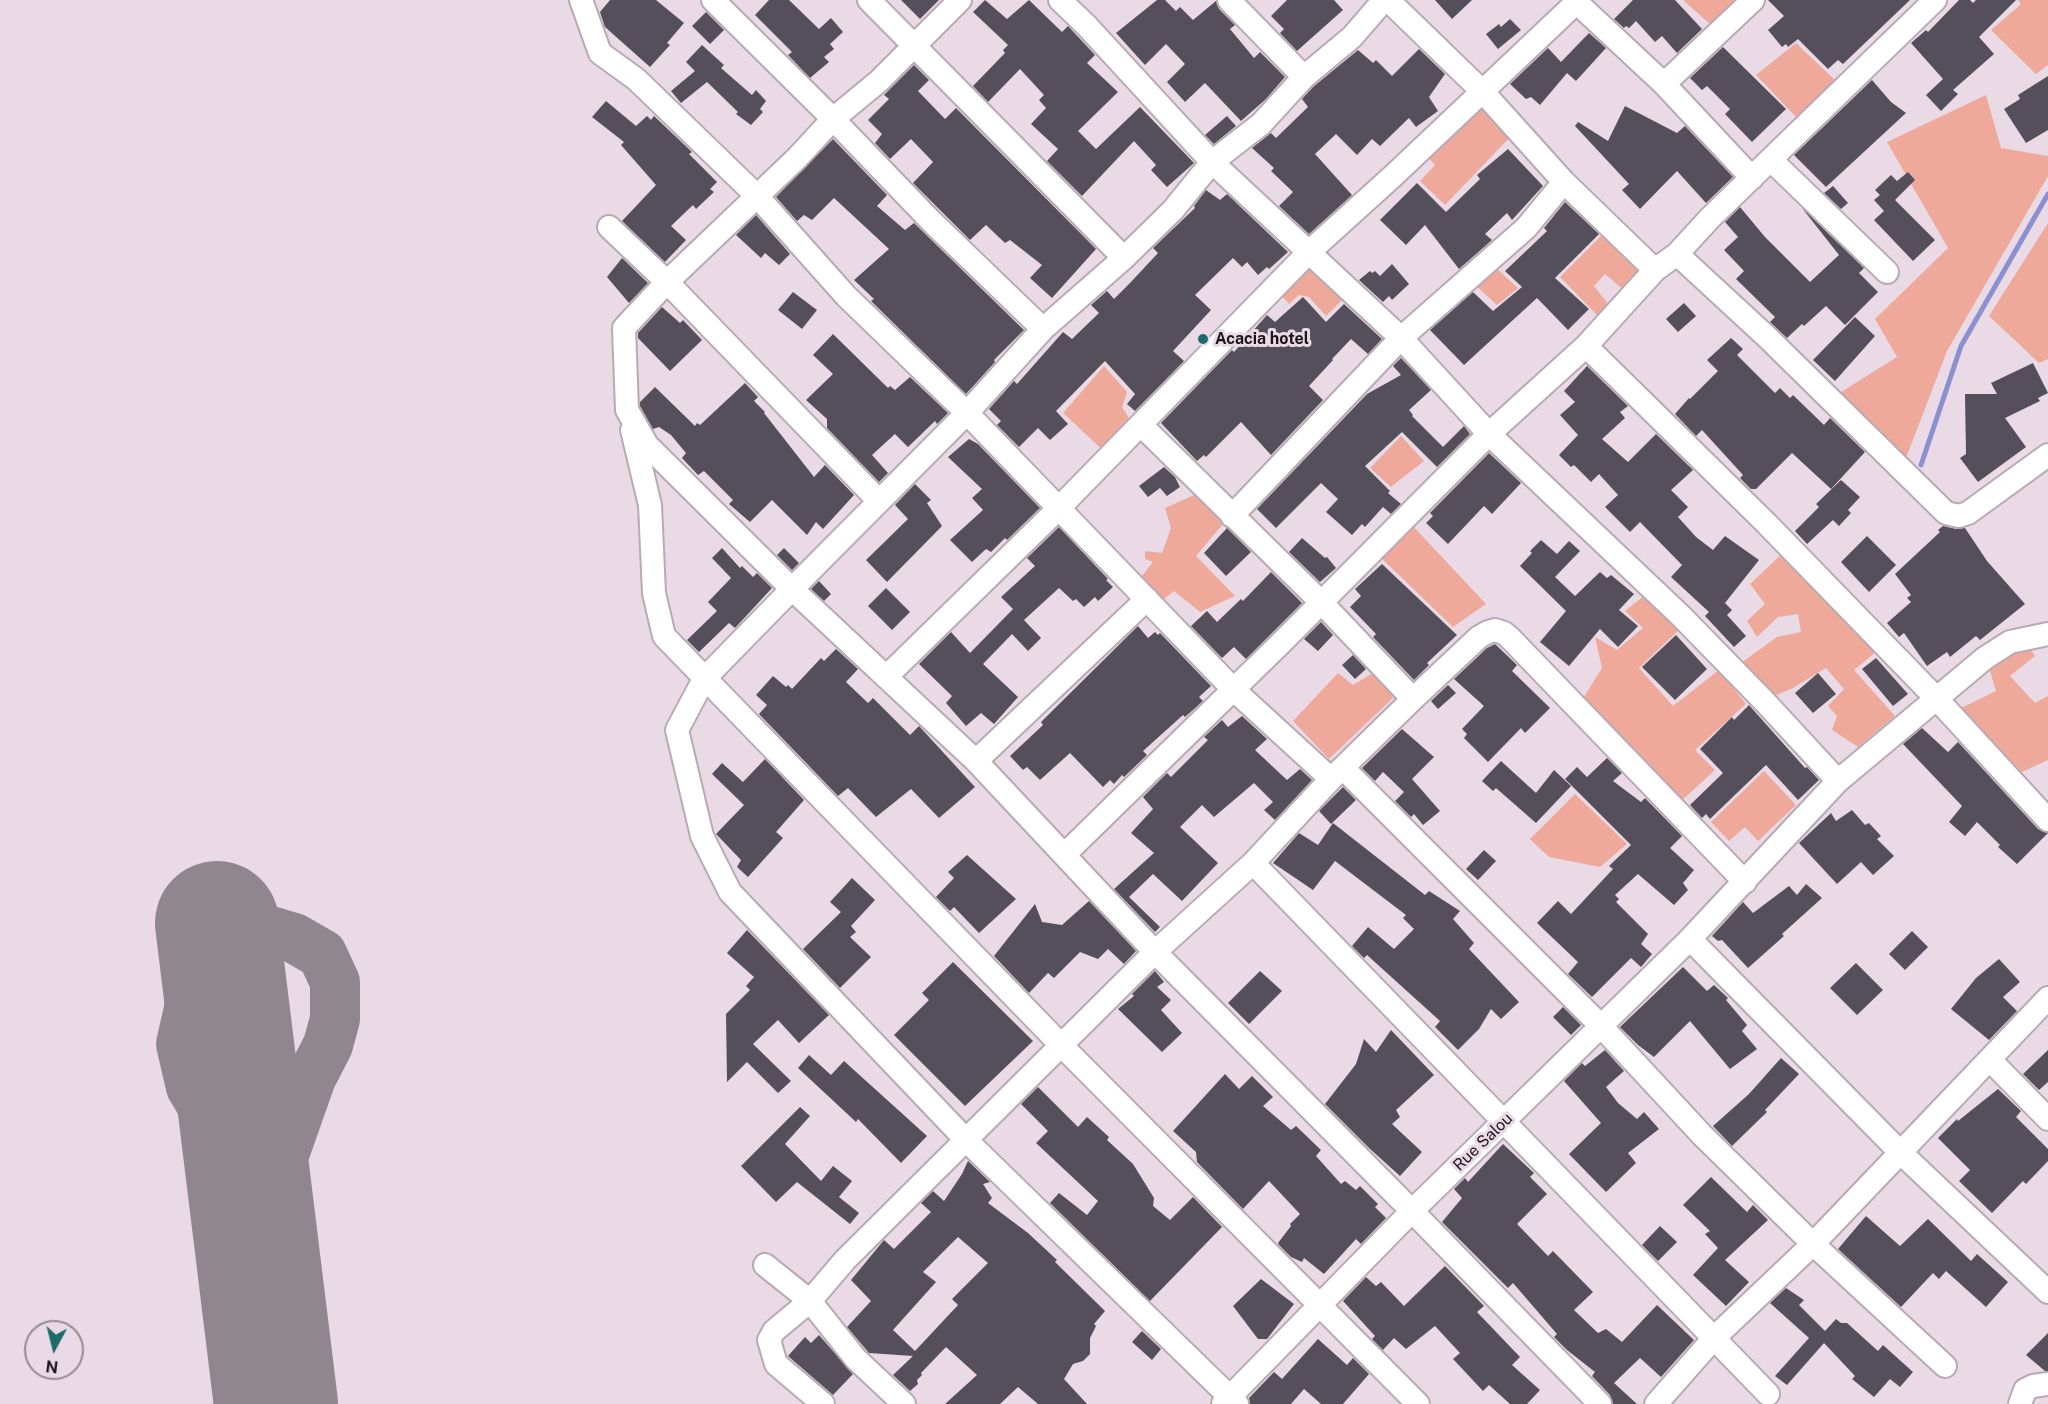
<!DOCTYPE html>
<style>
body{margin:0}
#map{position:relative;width:2048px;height:1404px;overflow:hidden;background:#e9dae5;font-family:"Public Sans",sans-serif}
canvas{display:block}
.north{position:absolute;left:24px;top:1320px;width:60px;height:60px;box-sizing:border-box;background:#e9dae5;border:2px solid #968b93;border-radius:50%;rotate:187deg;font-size:16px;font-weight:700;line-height:24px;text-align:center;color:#1a1519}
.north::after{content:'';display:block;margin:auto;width:21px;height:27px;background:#1f6b6c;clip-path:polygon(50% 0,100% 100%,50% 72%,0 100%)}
</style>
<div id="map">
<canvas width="2048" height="1404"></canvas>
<div class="north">N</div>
</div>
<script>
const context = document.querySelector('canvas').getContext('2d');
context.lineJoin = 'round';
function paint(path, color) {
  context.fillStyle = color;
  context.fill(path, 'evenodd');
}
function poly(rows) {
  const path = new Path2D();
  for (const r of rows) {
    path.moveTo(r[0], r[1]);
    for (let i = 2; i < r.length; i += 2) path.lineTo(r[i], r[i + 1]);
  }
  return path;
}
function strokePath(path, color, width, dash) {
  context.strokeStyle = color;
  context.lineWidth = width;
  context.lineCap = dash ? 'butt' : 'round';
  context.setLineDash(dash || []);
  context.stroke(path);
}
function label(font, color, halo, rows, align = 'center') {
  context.font = font + ' "Public Sans",sans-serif';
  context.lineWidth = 6;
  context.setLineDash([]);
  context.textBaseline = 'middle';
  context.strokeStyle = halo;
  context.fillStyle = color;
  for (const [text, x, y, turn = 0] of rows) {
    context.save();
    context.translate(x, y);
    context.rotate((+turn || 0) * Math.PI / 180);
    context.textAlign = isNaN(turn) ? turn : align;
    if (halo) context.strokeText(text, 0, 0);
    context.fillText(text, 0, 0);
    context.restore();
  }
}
paint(poly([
 [1683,0,1740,0,1711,25],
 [2018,0,2048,0,2048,65,2036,74,1991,30,2021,4],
 [1796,43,1836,81,1797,118,1756,75],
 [1986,95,2001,148,2048,156,2048,176,1947,351,1906,458,1838,394,1897,357,1875,319,1948,248,1887,142],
 [1480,97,1512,135,1445,205,1420,181,1435,165,1424,153],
 [2048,223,2048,359,2039,363,1989,316],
 [1607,230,1647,271,1625,291,1605,274,1594,286,1609,305,1597,315,1560,277],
 [1313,262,1347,295,1326,316,1309,297,1299,295,1289,304,1278,292],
 [1495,267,1518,288,1497,305,1476,286],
 [1104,366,1127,392,1122,407,1134,426,1105,452,1063,413],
 [1401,436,1424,461,1391,487,1370,468],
 [1201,492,1228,518,1196,556,1235,596,1200,612,1174,591,1164,599,1175,613,1137,582,1153,562,1145,559,1145,551,1162,553,1171,528,1165,508],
 [1411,524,1486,604,1453,627,1377,554],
 [1786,550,1881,648,1854,670,1895,716,1858,747,1832,730,1837,716,1828,706,1844,689,1826,668,1791,689,1769,698,1737,666,1777,637,1801,632,1798,614,1778,617,1757,637,1747,621,1765,604,1750,584],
 [1649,592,1682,627,1639,668,1673,706,1719,670,1746,704,1695,750,1715,770,1678,804,1579,705,1602,668,1595,637,1617,650,1643,628,1625,611],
 [2026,643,2035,656,2010,676,2035,703,2048,696,2048,760,2022,772,1959,709,1996,691,1988,664],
 [1378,670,1393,698,1329,759,1293,721,1338,673,1353,685],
 [1764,771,1796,805,1758,841,1745,827,1729,841,1711,822],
 [1575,794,1627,844,1600,867,1549,857,1530,839]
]), '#eea99b');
strokePath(poly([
 [1921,465,1961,346,2048,194]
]), '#8b90ce', 5);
strokePath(poly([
 [243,1138,207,1114,191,1087,181,1044,193,991,217,923,260,928,294,938,322,954,335,982,335,1019,328,1045,311,1078,255,1237]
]), '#90868e', 50);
strokePath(poly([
 [217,923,276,1404]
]), '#90868e', 124);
paint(poly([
 [610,0,656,0,684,23,667,43,670,45,650,67,605,27,600,12],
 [769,0,789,0,819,29,831,18,843,32,830,44,834,49,824,57,829,62,810,78,788,55,792,52,755,15],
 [901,0,939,0,920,19],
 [985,0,1007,19,1029,0,1062,32,1068,26,1095,55,1087,63,1118,92,1078,131,1096,149,1140,107,1194,163,1167,187,1151,170,1156,165,1134,141,1082,196,1047,161,1058,149,1031,124,1046,108,1039,100,1044,95,1020,69,988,102,973,86,1005,53,1003,50,1008,45,973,12],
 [1157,0,1165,0,1176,11,1180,7,1193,20,1216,1,1219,9,1235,25,1230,29,1254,58,1260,52,1285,77,1266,99,1241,121,1205,83,1185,102,1167,82,1185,64,1166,44,1145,65,1116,33],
 [1287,0,1334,0,1343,10,1297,51,1280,33,1284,29,1271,16],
 [1435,0,1472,0,1452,19],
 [1633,0,1675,0,1702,29,1677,53,1662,36,1655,42,1636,21,1629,28,1626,26,1624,28,1614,19],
 [1768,0,1910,0,1843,64,1838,60,1828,69,1798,39,1788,47,1786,44,1782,47,1768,30,1784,16],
 [1959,0,1970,0,1973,3,1976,0,2016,0,1979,37,1994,54,1953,90,1958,94,1941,111,1926,95,1943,79,1911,43,1926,30,1928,32],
 [706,12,724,30,710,44,692,26],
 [1510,19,1521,30,1498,49,1486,34,1499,24,1501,27],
 [1589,33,1606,48,1576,81,1567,73,1540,105,1531,97,1526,99,1510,84,1548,48,1561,62],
 [702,45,724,65,721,68,752,95,756,90,766,101,760,109,763,112,751,125,736,114,738,112,707,82,681,103,671,91,695,71,686,62],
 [1723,47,1786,109,1752,142,1725,114,1730,109,1707,86,1702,90,1690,78],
 [1419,49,1445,74,1429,97,1438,111,1416,127,1409,118,1380,146,1372,139,1357,155,1336,134,1315,154,1352,195,1309,234,1279,206,1293,192,1271,171,1274,168,1252,148,1271,133,1276,138,1308,107,1302,99,1313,87,1358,50,1373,63,1376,60,1392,76],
 [914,65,929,80,918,91,945,119,956,108,1096,249,1052,298,1030,278,1042,265,1010,240,1005,243,986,225,970,240,913,183,933,162,911,139,890,159,875,143,882,134,868,120,889,99,884,95],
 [2048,76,2048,130,2026,143,2004,109,2020,99,2018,95],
 [1872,80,1891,102,1906,113,1826,187,1794,155],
 [606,101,636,126,647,116,651,120,654,116,692,152,689,154,717,182,710,189,714,192,696,209,693,205,671,226,686,240,665,262,622,221,656,185,621,145,624,142,592,117],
 [1625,106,1677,133,1685,126,1733,177,1706,203,1677,171,1640,209,1622,190,1629,184,1575,126,1578,122,1608,141],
 [1227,116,1236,126,1214,144,1205,135],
 [833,139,887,195,877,206,905,230,914,223,1024,330,994,360,995,362,966,394,871,301,874,299,854,280,889,249,834,198,812,220,804,215,797,221,776,197],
 [1508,149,1543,186,1512,220,1507,213,1485,234,1492,240,1459,269,1425,225,1406,245,1380,220,1417,183,1446,212,1480,179,1477,175],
 [1908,172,1915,180,1895,200,1935,240,1913,261,1874,220,1884,211,1874,200,1880,195,1875,190,1891,175,1897,181],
 [1833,186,1848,203,1841,209,1824,193],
 [1206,190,1220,200,1227,194,1288,252,1269,269,1267,267,1258,275,1247,262,1242,267,1233,258,1195,295,1211,310,1173,351,1184,361,1135,411,1127,404,1135,394,1105,361,1056,411,1068,424,1050,440,1038,428,1019,447,997,425,1001,421,989,409,1014,381,1017,384,1063,332,1072,339,1099,313,1091,305,1107,291,1114,299,1130,283,1158,253,1153,248,1195,208,1194,206],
 [1565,202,1599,234,1555,278,1589,309,1568,330,1537,298,1464,365,1430,330,1473,292,1493,311,1522,287,1505,271,1547,231,1544,228],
 [1740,207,1765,237,1810,282,1839,255,1802,208,1864,268,1859,273,1878,292,1845,325,1826,306,1804,326,1802,324,1787,338,1770,322,1775,317,1736,279,1744,271,1724,250,1738,237,1725,222],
 [756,215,790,254,779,265,765,253,761,258,736,235],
 [622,258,648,283,629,303,607,277],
 [1392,264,1409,284,1392,300,1389,296,1383,302,1359,280,1370,271,1372,273,1375,271,1380,276],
 [793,292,817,310,802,329,778,310],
 [1303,297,1326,322,1344,304,1382,339,1368,354,1351,339,1332,359,1333,360,1309,386,1323,400,1271,455,1241,422,1206,457,1204,455,1197,461,1161,423,1232,350,1234,352,1267,315,1275,322],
 [1684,303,1696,316,1678,332,1666,319],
 [662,307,680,323,683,320,702,340,670,371,638,338,638,333],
 [1855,317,1875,336,1835,381,1813,360],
 [833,334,888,388,890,386,895,390,910,377,948,413,937,424,935,421,908,447,895,434,872,455,888,473,879,482,827,428,827,419,806,400,833,374,813,355],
 [1731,338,1743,349,1737,355,1775,393,1780,388,1790,398,1793,395,1824,425,1830,418,1865,452,1831,489,1792,453,1756,489,1751,489,1740,478,1743,475,1702,430,1696,436,1675,414,1689,398,1690,399,1718,371,1707,360],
 [1401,358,1431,390,1409,410,1413,415,1412,416,1443,447,1464,426,1470,434,1437,467,1402,432,1365,466,1390,491,1388,493,1401,504,1391,514,1383,507,1365,527,1362,524,1352,535,1326,512,1338,499,1321,483,1276,528,1257,509,1367,394,1401,375,1393,366],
 [2033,363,2048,393,2038,398,2040,401,2005,418,2026,447,1978,482,1960,458,1966,454,1965,394,1997,394,1991,383],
 [1587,366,1628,406,1620,412,1625,418,1602,439,1628,462,1656,434,1693,470,1671,490,1688,507,1678,517,1696,537,1713,550,1725,536,1759,560,1725,603,1732,610,1727,615,1746,636,1734,647,1705,616,1709,612,1671,577,1682,565,1640,522,1630,532,1605,507,1618,495,1599,474,1591,482,1574,465,1571,467,1559,455,1578,435,1560,415,1575,402,1564,391],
 [745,383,758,397,754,401,765,412,764,413,814,477,825,465,854,495,823,529,816,522,807,535,772,500,750,522,729,504,733,500,704,471,698,475,682,458,686,453,671,435,659,427,653,429,640,406,640,402,655,387,695,426,697,423,700,425],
 [969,439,978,444,1040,508,1007,540,1005,538,991,552,986,549,972,562,950,540,983,510,972,498,982,489,948,457],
 [1489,453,1521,483,1492,514,1484,506,1448,544,1426,523,1433,516,1430,513],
 [1164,467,1175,477,1180,487,1167,496,1160,488,1148,497,1139,486],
 [1841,480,1860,497,1848,510,1851,513,1839,526,1833,520,1807,544,1795,531,1819,507,1816,504],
 [915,484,931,500,927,503,942,526,887,582,866,560,908,519,895,505],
 [1943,526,1956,529,1965,528,1987,561,2025,604,1980,640,1976,636,1950,657,1947,652,1927,666,1904,633,1899,637,1887,623,1911,602,1907,598,1911,595,1895,574,1940,532,1938,530],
 [1059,527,1108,579,1106,580,1113,587,1098,601,1095,597,1084,607,1076,599,1073,601,1059,588,1024,620,1041,638,1028,651,1012,634,983,664,1018,697,994,724,981,713,966,726,946,703,952,696,919,664,951,632,970,653,1013,609,1001,597,1035,566,1027,558],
 [1227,528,1251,552,1226,576,1204,553],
 [1867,536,1896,565,1869,592,1841,562],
 [1302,538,1325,558,1327,557,1336,568,1320,582,1289,552],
 [1541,540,1557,554,1569,541,1580,551,1555,577,1575,596,1600,572,1607,578,1611,575,1634,594,1619,610,1638,626,1618,647,1600,629,1569,666,1540,642,1566,611,1520,566,1532,553,1530,551],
 [722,548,740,568,742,566,753,577,757,573,772,588,735,628,729,623,699,652,687,640,717,611,708,602,731,578,712,558],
 [784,548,799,563,792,570,777,555],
 [1382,564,1457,635,1427,663,1429,665,1414,680,1373,637,1376,634,1350,607,1361,596,1355,589],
 [1271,572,1302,603,1246,659,1234,647,1222,658,1191,626,1207,611,1217,622,1241,599,1243,601],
 [819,581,831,594,824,601,811,589],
 [886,588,910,612,892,630,868,606],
 [1321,622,1333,635,1318,651,1304,639],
 [1138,626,1148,638,1155,632,1158,635,1160,633,1211,686,1199,697,1203,701,1185,717,1183,715,1143,751,1147,755,1124,777,1122,775,1114,784,1110,780,1103,787,1070,753,1040,780,1027,767,1023,770,1010,756,1043,725,1041,722],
 [1676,635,1707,669,1675,700,1642,667],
 [1495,644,1517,665,1512,671,1550,708,1525,733,1521,728,1488,762,1464,738,1467,734,1462,729,1484,706,1454,679,1487,648],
 [836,649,858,669,846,682,868,703,873,698,910,735,919,726,975,787,939,818,911,789,876,817,848,788,838,796,759,714,767,705,756,695,773,676,786,687,788,685,792,689,821,658,824,661],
 [1353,655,1366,669,1355,679,1342,665],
 [1876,658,1908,694,1893,706,1862,669],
 [1818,673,1836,694,1813,713,1795,693],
 [1448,685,1456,693,1438,709,1431,701],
 [1749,705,1805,768,1807,767,1819,780,1798,800,1766,765,1710,819,1706,814,1702,818,1690,805,1723,773,1700,749,1732,717,1734,720],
 [1242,716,1267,739,1255,750,1287,780,1300,769,1312,780,1275,820,1264,810,1273,802,1254,783,1214,817,1202,805,1180,827,1218,863,1182,901,1153,874,1129,897,1160,927,1155,932,1114,889,1154,853,1131,833,1153,809,1143,797,1167,773,1171,777,1208,740,1204,737,1222,720,1228,727],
 [1922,728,1948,752,1958,742,2038,829,2048,833,2017,864,1998,847,2000,845,1977,822,1965,836,1949,822,1962,806,1903,744],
 [1402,729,1434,757,1412,779,1440,811,1423,825,1414,814,1411,817,1395,801,1404,792,1383,772,1375,781,1362,768],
 [1607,758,1622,773,1613,781,1641,802,1645,798,1682,836,1670,848,1694,870,1683,883,1688,890,1674,905,1638,874,1615,895,1619,899,1616,902,1648,934,1641,944,1652,954,1641,967,1631,958,1592,997,1568,974,1578,962,1537,923,1558,901,1571,914,1613,869,1609,866,1631,845,1565,779,1577,767,1587,777],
 [765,759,804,800,776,832,783,838,748,877,737,867,741,860,716,834,744,805,712,774,722,763,743,782],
 [1501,761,1536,793,1554,770,1571,786,1536,823,1496,788,1493,791,1482,781],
 [1343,787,1356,800,1331,824,1319,811],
 [1852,810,1865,825,1869,823,1881,836,1877,839,1894,856,1873,875,1861,862,1837,884,1799,843,1831,813,1836,821],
 [1333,823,1425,895,1429,891,1460,911,1453,919,1474,943,1469,949,1519,1002,1501,1019,1491,1009,1479,1029,1458,1050,1435,1027,1440,1021,1367,955,1364,958,1352,946,1368,927,1394,949,1414,929,1403,918,1406,915,1335,861,1313,890,1273,863,1299,833,1318,845],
 [1484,850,1496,861,1478,880,1466,869],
 [967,855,1016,899,979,933,954,907,950,911,936,897,954,878,948,872],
 [852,878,875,900,851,926,856,932,850,937,871,957,840,988,803,949,841,912,830,902],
 [1806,884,1822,898,1782,934,1784,936,1748,968,1722,940,1718,941,1712,936,1743,902,1753,913,1789,886,1797,895],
 [1089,901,1136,951,1124,964,1108,949,1098,959,1080,952,1054,978,1048,973,1029,993,994,956,1035,904,1042,922,1062,925],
 [747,930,829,1015,799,1043,778,1020,753,1044,791,1081,778,1093,747,1062,727,1082,726,1014,750,990,746,986,754,977,727,953],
 [1912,931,1928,947,1905,970,1889,954],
 [1999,959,2020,982,2003,997,2017,1011,1989,1040,1951,1009,1976,978],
 [953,962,1033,1041,965,1106,894,1035,929,1000,922,993],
 [1856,963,1883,990,1857,1015,1830,988],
 [1683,967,1707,991,1714,985,1728,998,1726,1000,1747,1025,1742,1031,1757,1049,1730,1069,1690,1021,1654,1057,1638,1045,1620,1027],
 [1155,971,1164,982,1157,987,1171,1000,1161,1010,1182,1033,1162,1052,1118,1009,1134,996,1132,994],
 [1260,971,1282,991,1249,1024,1228,1003],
 [1563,1007,1581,1025,1571,1035,1553,1017],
 [1391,1030,1434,1075,1396,1110,1400,1117,1392,1124,1422,1152,1400,1176,1369,1148,1325,1104,1356,1064,1364,1039,1376,1052],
 [1605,1050,1624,1071,1606,1087,1618,1103,1637,1119,1644,1112,1659,1129,1628,1153,1636,1163,1606,1192,1569,1154,1601,1123,1564,1081,1582,1063,1585,1066],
 [2048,1050,2048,1082,2039,1090,2023,1074],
 [809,1055,831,1075,844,1061,927,1136,901,1163,858,1119,856,1122,798,1068],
 [1781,1058,1799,1074,1765,1110,1767,1112,1732,1146,1713,1126,1749,1094],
 [1225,1074,1239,1089,1252,1076,1273,1097,1263,1106,1291,1130,1296,1126,1321,1150,1316,1156,1341,1184,1345,1181,1356,1190,1360,1186,1378,1204,1375,1207,1386,1218,1361,1244,1356,1239,1324,1274,1304,1258,1302,1262,1291,1257,1279,1245,1278,1243,1291,1226,1290,1224,1300,1214,1269,1181,1243,1209,1197,1162,1196,1152,1173,1131],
 [1038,1087,1078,1127,1087,1117,1109,1137,1107,1140,1133,1164,1154,1198,1153,1206,1170,1220,1193,1197,1222,1227,1150,1301,1050,1203,1059,1193,1087,1215,1098,1201,1036,1143,1048,1131,1021,1104],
 [1998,1089,2021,1111,2016,1117,2048,1149,2048,1161,2026,1184,2023,1181,1992,1213,1959,1181,1970,1170,1938,1138,1957,1119,1958,1121],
 [800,1107,810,1116,785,1144,821,1181,833,1166,852,1181,839,1197,859,1213,850,1224,797,1182,776,1202,741,1166],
 [1503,1144,1534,1173,1530,1177,1547,1194,1517,1224,1548,1256,1553,1251,1593,1292,1574,1310,1598,1333,1606,1329,1622,1342,1657,1305,1694,1340,1661,1377,1640,1358,1614,1383,1637,1404,1613,1404,1610,1395,1592,1376,1595,1372,1567,1350,1554,1337,1557,1334,1513,1283,1508,1288,1442,1222,1462,1198,1454,1189,1465,1178,1468,1182],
 [968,1161,990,1182,983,1184,992,1198,988,1203,1028,1233,1057,1260,1055,1262,1105,1311,1094,1324,1096,1326,1090,1338,1090,1354,1083,1361,1073,1364,1064,1379,1087,1404,1038,1404,1018,1387,1000,1404,945,1404,977,1375,946,1347,921,1373,922,1375,917,1380,918,1384,910,1391,893,1375,913,1356,869,1353,847,1327,871,1301,851,1280,884,1240,894,1249,931,1212,921,1203,933,1191,944,1201,962,1174],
 [958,1237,988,1263,952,1299,958,1305,915,1351,893,1330,936,1282,923,1272],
 [1711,1177,1747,1212,1753,1205,1768,1220,1725,1260,1749,1282,1726,1306,1693,1275,1718,1248,1705,1234,1710,1231,1683,1205],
 [1866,1216,1900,1246,1928,1219,1971,1261,1977,1254,2008,1282,1986,1307,1946,1271,1939,1279,1933,1273,1901,1307,1838,1249],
 [1660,1226,1677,1242,1658,1261,1642,1245],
 [1445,1266,1484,1306,1477,1312,1520,1357,1512,1365,1540,1390,1527,1404,1510,1404,1489,1385,1483,1391,1453,1359,1460,1353,1435,1326,1406,1349,1394,1338,1383,1350,1372,1339,1375,1336,1343,1301,1366,1277,1376,1286,1381,1282,1404,1306],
 [1261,1279,1294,1304,1267,1339,1258,1339,1233,1306],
 [1786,1288,1804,1300,1799,1305,1825,1331,1836,1319,1841,1323,1847,1323,1878,1351,1883,1345,1913,1372,1900,1387,1890,1379,1874,1397,1852,1379,1855,1376,1824,1343,1787,1385,1775,1376,1809,1338,1770,1303],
 [1142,1331,1161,1349,1152,1360,1132,1342],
 [2048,1333,2048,1371,2045,1371,2026,1355],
 [819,1335,853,1374,833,1395,788,1356,805,1337,811,1343],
 [1318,1339,1347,1365,1353,1358,1369,1374,1343,1404,1321,1404,1304,1389,1291,1404,1250,1404,1249,1398,1274,1372,1282,1379]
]), '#554f5b');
const street = poly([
 [581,0,600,53,636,79,757,196,846,296,967,413,1234,690,1331,779],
 [713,0,833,119,932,222,1043,329],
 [869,0,1124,258],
 [960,0,879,81,833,119,797,158,667,282,624,328,627,410,647,445,792,589,976,761,1155,952,1412,1211,1600,1404],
 [1060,0,1086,25,1212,162,1401,338,1489,434,1681,616,1765,702,1838,781],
 [1229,0,1304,77],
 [1388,0,1483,92,1564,182,1655,270],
 [1574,0,1664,84,1752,178],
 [1664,84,1753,0],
 [1771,160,1887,272],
 [609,227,667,282,879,501],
 [1677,254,1768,338,1946,513,1959,516,1968,513,2048,455],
 [1586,346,1766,523,1936,698,2048,820],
 [1141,425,1321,602,1413,699],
 [632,430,650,505,654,593,664,636,1062,1046,1418,1404],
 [1232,516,1401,338,1526,228,1564,182],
 [886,677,1058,509,1309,252,1393,176,1579,0],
 [976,761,1147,599],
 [1343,768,1600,1025,1702,1135,1813,1244,1945,1366],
 [1064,855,1281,643,1489,434,1586,346,1655,270,1677,254,1710,218,1935,0],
 [1253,863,1768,1394],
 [1690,939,1901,1153,2048,1292],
 [1990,1060,2048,1119],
 [765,1265,810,1301,856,1359,904,1404],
 [823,1404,776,1364,769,1340,774,1331,810,1301,845,1260,1155,952,1253,863,1331,779,1413,699,1479,637,1488,632,1495,630,1504,633,1510,638,1745,882],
 [1223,1404,1412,1211,1690,939,1838,781,1985,658,2010,642,2048,634],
 [1237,1404,967,1141,730,892,702,836,677,730,704,679,792,589,967,413,1043,329,1124,258,1173,210,1212,162,1261,124,1304,77,1352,37,1384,0],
 [1656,1404,1714,1338,1813,1244,2048,998],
 [2020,1404,2025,1390,2033,1386,2048,1384]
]);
strokePath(street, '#b8aab4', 26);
strokePath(street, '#fff', 22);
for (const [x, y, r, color] of [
 [1203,339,6,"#1f6b6c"]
]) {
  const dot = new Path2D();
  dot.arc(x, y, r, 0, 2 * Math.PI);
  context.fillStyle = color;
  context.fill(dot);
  strokePath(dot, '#e9dae5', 2);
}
label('bold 16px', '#1a1519', '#e9dae5', [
 ["Acacia hotel",1215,339]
], 'left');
label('16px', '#1a1519', '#e9dae5', [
 ["Rue Salou",1483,1142,-44]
]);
</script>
